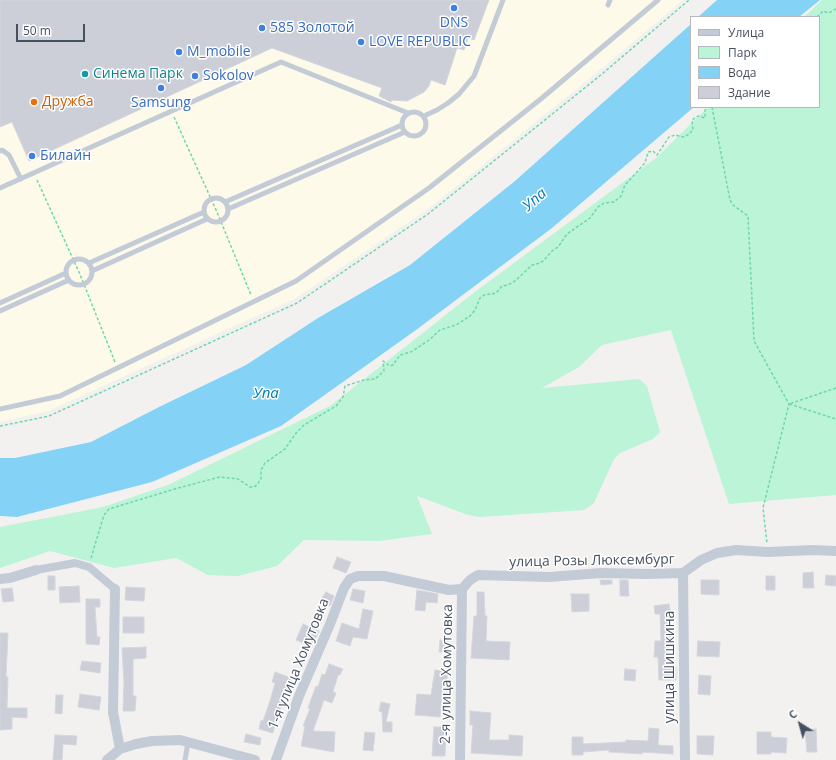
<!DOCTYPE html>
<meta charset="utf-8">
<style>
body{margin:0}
#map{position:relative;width:836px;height:760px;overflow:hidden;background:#f3f1f0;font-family:"Open Sans",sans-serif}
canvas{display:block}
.legend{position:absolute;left:690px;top:16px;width:130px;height:92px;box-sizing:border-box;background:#fff;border:1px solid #b5b9bf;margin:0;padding:5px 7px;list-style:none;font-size:12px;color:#465160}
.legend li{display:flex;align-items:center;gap:8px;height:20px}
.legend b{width:20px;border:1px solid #b5b9bf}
.north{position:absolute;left:780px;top:704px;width:40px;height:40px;-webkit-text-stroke:3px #fff;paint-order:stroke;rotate:323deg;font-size:11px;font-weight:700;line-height:16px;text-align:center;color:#465160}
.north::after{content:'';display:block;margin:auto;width:14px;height:18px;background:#465160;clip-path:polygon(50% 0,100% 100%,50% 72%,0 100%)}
.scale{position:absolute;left:16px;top:24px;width:69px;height:18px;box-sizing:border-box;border:2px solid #465160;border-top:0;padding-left:5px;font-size:12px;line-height:14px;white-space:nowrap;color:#465160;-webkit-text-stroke:3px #fff;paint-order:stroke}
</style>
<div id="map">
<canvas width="836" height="760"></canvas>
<ul class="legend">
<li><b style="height:5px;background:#c3cbd7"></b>Улица</li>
<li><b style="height:11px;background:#bbf4d7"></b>Парк</li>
<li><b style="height:11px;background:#84d3f6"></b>Вода</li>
<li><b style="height:11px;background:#cccfd7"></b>Здание</li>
</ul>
<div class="north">С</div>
<div class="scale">50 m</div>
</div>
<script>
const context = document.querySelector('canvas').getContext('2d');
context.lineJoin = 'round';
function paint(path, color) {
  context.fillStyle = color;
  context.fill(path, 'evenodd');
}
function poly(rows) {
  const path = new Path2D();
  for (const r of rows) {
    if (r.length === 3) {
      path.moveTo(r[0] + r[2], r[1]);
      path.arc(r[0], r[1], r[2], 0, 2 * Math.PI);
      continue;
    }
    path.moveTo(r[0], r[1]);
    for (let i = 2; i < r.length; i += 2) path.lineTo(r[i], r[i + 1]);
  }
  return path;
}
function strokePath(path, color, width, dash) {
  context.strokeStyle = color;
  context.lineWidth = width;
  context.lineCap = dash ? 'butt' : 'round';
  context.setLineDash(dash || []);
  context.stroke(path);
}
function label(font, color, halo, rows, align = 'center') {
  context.font = font + ' "Open Sans",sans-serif';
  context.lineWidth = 3;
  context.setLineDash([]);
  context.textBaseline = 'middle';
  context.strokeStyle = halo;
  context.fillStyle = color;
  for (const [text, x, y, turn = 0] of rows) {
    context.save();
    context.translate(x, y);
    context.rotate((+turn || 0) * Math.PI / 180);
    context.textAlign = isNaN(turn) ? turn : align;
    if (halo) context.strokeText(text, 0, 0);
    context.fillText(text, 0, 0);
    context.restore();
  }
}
paint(poly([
 [0,0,683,0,601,69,428,209,296,298,48,411,0,422]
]), '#fefaea');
paint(poly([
 [822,0,836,0,836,495,729,504,671,330,602,345,579,367,542,388,639,379,647,386,660,432,653,439,620,453,614,459,594,503,584,510,479,517,468,515,417,496,432,534,379,541,304,540,277,566,238,576,208,575,176,558,114,568,50,551,0,568,0,527,103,507,168,485,330,406,476,291,656,158,708,107,819,107,819,17,804,17]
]), '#bbf4d7');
paint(poly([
 [717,0,820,0,799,17,698,17],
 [691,24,691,107,694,107,552,228,416,330,281,426,152,482,17,517,0,516,0,458,15,458,91,442,159,407,246,365,318,318,410,265,515,181]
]), '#84d3f6');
const building = poly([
 [0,0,489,0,474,40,468,38,464,50,457,48,445,85,431,80,429,86,424,92,407,101,392,100,391,102,379,96,382,88,272,48,29,161,12,122,0,127,0,0],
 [337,557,351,562,346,573,333,568,337,557],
 [813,572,814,588,803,588,803,573,813,572],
 [826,575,836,576,836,586,825,585,826,575],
 [48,576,55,576,55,590,48,590,48,576],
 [766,576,775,576,775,590,766,590,766,576],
 [600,580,612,580,612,584,601,585,600,580],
 [620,580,628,580,629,596,620,596,620,580],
 [701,580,719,580,719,595,701,594,701,580],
 [79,586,80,602,60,603,59,587,79,586],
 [126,587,145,588,144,601,125,600,126,587],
 [12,588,14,601,3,602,1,589,12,588],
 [353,589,365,591,363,603,350,600,353,589],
 [417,590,438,594,437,603,426,602,425,611,415,610,417,590],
 [326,592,334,596,330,606,320,601,326,592],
 [477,592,484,592,485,616,487,616,486,641,510,642,509,660,471,658,474,616,477,616,477,592],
 [571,594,589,594,589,611,572,612,571,594],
 [86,599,100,599,100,607,95,607,97,637,100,637,99,645,86,644,86,599],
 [669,604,671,630,668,667,676,667,676,680,659,680,658,657,654,657,655,641,661,641,660,614,655,614,654,606,669,604],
 [363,609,373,611,367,639,353,637,350,646,336,641,342,623,359,629,363,609],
 [123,617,144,617,144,633,123,633,123,617],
 [303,624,319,631,312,646,296,640,303,624],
 [0,633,8,633,6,677,8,677,7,708,27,708,27,718,12,717,12,729,0,730,0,633],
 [440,640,448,641,447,652,439,652,440,640],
 [698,641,720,642,719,657,697,656,698,641],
 [146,647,146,658,133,659,133,696,136,696,135,711,123,711,124,683,122,648,146,647],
 [82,661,101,663,100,673,80,670,82,661],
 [329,664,343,669,340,675,338,675,333,692,336,693,332,703,324,700,313,731,335,732,334,752,301,746,305,726,303,726,310,709,308,708,316,686,318,687,322,674,325,675,329,664],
 [625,669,636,670,635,681,624,680,625,669],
 [435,670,448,672,446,686,443,685,440,717,415,715,417,694,431,695,435,670],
 [275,672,291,678,275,724,273,733,259,729,261,720,263,721,270,701,275,683,272,682,275,672],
 [699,675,711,676,710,695,698,694,699,675],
 [80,694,101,697,99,710,78,707,80,694],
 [56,695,63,695,62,714,55,713,56,695],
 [381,702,390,704,386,722,392,722,392,732,383,732,382,712,379,711,381,702],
 [470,711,491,713,489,740,509,740,509,735,523,736,522,756,471,753,473,725,470,725,470,711],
 [434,727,446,727,445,756,432,756,434,727],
 [649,728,659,729,658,745,673,746,673,754,642,752,642,754,626,753,609,752,609,750,583,752,583,755,572,755,572,737,583,737,583,744,626,742,626,740,648,741,649,728],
 [816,729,817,752,807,752,805,730,816,729],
 [365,732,375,733,373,751,363,750,365,732],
 [757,732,771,732,771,737,787,738,786,753,771,752,771,754,757,754,757,732],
 [246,734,261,738,260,745,244,742,246,734],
 [55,735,77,736,76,745,63,744,62,760,53,760,55,735],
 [697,736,714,736,713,755,697,754,697,736]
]);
paint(building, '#cccfd7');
strokePath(building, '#d4d6dd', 1);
strokePath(poly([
 [817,17,823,11,829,13,836,9],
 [712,107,730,200,733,205,748,216,754,341,789,404,763,508,767,543],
 [174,117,217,212,251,295],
 [37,180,79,272,115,362],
 [836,388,789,404,836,419],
 [0,426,49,416,297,303,428,214,602,74,689,0],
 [91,558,104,515,109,509,178,488,220,477,238,479,250,487,254,487,257,485,261,479,261,470,265,463,285,449,296,433,304,425,336,406,343,397,345,386,364,380,375,379,384,371,383,361,390,366,393,365,400,355,411,352,429,340,440,330,456,325,470,316,475,310,480,298,484,295,496,293,502,286,508,285,515,281,532,265,540,263,544,260,552,251,558,247,567,234,590,218,598,207,604,203,614,202,621,196,625,185,645,163,648,152,653,151,657,155,669,137,675,135,684,137,689,134,693,130,692,120,698,116,705,118,705,110,708,107]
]), '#6fd7ad', 1.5, [3, 2]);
strokePath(poly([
 [608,5,610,0],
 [414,124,12],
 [424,116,437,110,448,103,459,94,474,76,503,0],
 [0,151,2,150,9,155,21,179],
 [0,188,281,62,408,113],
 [216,210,12],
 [225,202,402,125],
 [228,209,405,132],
 [79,272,13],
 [89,263,204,212],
 [92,271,207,219],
 [0,303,66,273],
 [0,311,69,280],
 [0,409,60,396,296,281,429,188,542,98,658,0],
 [185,760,188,742]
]), '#c3cbd7', 5);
strokePath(poly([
 [36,570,75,563,89,567,115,589]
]), '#c3cbd7', 8);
strokePath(poly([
 [683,573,685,760],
 [0,579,10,578,36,570],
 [115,589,113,712,120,749],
 [107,760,120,749,136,744,152,741,180,740,255,760],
 [276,760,299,696,330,624,344,588,350,579,358,576,384,576,449,590,462,589,470,580,478,575,549,577,601,573,647,574,683,573,701,560,717,553,736,550,768,552,813,550,836,551],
 [460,760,462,589]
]), '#c3cbd7', 10);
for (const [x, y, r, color] of [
 [454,8,4,"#3f7fe0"],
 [262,28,4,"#3f7fe0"],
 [361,42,4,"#3f7fe0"],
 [179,52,4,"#3f7fe0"],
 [85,74,4,"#0f9aa8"],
 [195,76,4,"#3f7fe0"],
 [161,88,4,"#3f7fe0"],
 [34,102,4,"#e8710a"],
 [32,156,4,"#3f7fe0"]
]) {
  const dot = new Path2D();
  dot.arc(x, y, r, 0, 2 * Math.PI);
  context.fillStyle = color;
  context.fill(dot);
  strokePath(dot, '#fff', 1.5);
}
label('14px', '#366cbe', '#fff', [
 ["DNS",454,23,"center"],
 ["585 Золотой",270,28],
 ["LOVE REPUBLIC",369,42],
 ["M_mobile",187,52],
 ["Sokolov",203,76],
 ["Samsung",161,103,"center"],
 ["Билайн",40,156]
], 'left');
label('14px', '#0d838f', '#fff', [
 ["Синема Парк",93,74]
], 'left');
label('14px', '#c56008', '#fff', [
 ["Дружба",42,102]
], 'left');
label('14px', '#465160', '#fff', [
 ["улица Розы Люксембург",592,561,-1],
 ["1-я улица Хомутовка",299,664,-68],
 ["улица Шишкина",670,667,-90],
 ["2-я улица Хомутовка",447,674,-89]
]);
label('italic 15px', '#017bb2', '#fff', [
 ["Упа",535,200,-41],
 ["Упа",266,394]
]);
</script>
